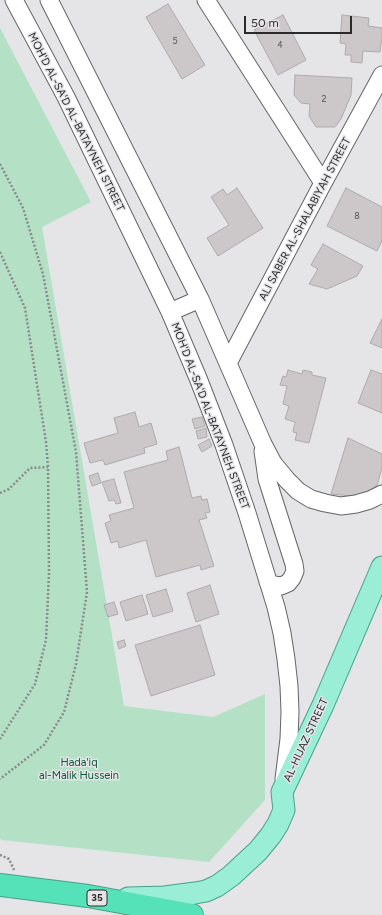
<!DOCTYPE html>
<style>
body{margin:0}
#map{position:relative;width:382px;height:915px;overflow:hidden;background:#e5e5e8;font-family:Figtree,sans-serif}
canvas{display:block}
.scale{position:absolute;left:244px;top:16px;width:108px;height:18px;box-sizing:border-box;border:2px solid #2a2a2b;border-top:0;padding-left:5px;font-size:12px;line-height:14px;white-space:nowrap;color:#2a2a2b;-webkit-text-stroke:3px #e5e5e8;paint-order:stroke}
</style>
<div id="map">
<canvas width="382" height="915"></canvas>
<div class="scale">50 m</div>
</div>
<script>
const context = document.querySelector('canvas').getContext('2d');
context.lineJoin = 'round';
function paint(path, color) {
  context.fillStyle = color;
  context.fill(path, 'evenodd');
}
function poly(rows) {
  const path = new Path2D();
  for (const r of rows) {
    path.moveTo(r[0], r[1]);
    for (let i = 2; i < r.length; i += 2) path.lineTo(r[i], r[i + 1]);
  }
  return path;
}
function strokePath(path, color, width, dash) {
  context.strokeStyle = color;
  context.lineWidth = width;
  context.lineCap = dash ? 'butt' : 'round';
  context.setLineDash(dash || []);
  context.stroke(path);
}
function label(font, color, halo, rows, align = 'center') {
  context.font = font + ' Figtree,sans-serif';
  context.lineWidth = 3;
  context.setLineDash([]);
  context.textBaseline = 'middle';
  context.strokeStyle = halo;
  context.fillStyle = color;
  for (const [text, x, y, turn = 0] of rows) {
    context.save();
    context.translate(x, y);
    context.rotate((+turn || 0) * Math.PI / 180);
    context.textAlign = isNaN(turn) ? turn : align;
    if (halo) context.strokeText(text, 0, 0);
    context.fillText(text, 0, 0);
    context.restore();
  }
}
paint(poly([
 [0,28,91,202,42,227,124,706,213,717,265,694,265,800,209,862,2,840,0,839]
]), '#b4e0c5');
const building = poly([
 [168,4,205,65,182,79,146,17,168,4],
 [283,15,306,60,278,75,254,30,283,15],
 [342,15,369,18,368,26,382,28,382,43,381,43,380,52,363,51,362,63,351,62,351,55,345,55,346,44,340,43,342,15],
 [295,75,352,78,351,95,341,119,335,127,316,127,309,116,310,104,301,103,294,95,295,75],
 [237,188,263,228,218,256,207,238,229,225,211,197,223,189,227,195,237,188],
 [346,188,382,207,382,241,377,251,327,226,346,188],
 [323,244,363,266,357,276,327,289,309,284,318,269,311,265,323,244],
 [382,319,382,348,370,343,382,319],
 [288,370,302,374,303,370,312,372,312,375,326,378,309,443,295,440,297,433,293,432,295,422,285,419,289,406,283,404,287,386,280,385,283,376,286,377,288,370],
 [371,370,382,374,382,413,358,403,371,370],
 [135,412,139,427,151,423,157,444,144,448,145,453,105,465,103,460,90,463,84,443,118,433,114,418,135,412],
 [202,417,205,426,195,429,192,419,202,417],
 [206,428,207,437,198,439,196,431,206,428],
 [348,438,382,454,382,468,377,485,369,492,352,496,331,494,348,438],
 [209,439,212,446,202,452,198,445,209,439],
 [179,447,192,498,201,496,202,500,207,499,210,512,205,513,207,518,199,520,214,566,201,570,200,565,156,577,146,540,119,548,118,541,111,543,105,523,111,521,109,515,134,508,124,472,168,460,166,451,179,447],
 [98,473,101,483,92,486,89,476,98,473],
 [114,479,121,503,116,504,114,500,109,501,102,482,114,479],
 [210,585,219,614,196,622,187,593,210,585],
 [166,589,173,611,153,617,146,595,166,589],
 [142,595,148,614,126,621,120,602,142,595],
 [114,602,118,614,108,617,104,605,114,602],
 [200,625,215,675,151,696,135,645,200,625],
 [124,640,126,646,119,649,117,642,124,640]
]);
paint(building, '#ccc8c9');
strokePath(building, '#aeaaab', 1);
const minor = poly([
 [14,0,66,97,170,312,198,378,224,445,247,513,276,607,282,633,286,659,289,686,290,712,289,739,284,779],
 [49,0,200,299,263,444,273,463,287,480,298,491,311,499,325,503,341,506,356,504,370,500,382,494],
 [206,0,323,183],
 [170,312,200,299],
 [228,363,323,183,382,75],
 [263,451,267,479,294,564,295,571,292,578,288,583,281,586,274,585,268,582]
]);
const major = poly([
 [128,898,165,897,195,893,206,891,217,886,231,876,245,863,258,851,271,835,278,824,284,810,282,792,323,705,382,567]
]);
const highway = poly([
 [0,885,88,896,192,915]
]);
strokePath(minor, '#656568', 19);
strokePath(major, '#46a287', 23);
strokePath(highway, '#46a287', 24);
strokePath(poly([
 [0,164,23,208,43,274,76,452,87,592,76,664,64,712,44,745,0,779],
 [0,252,25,308,46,442,48,467,49,573,46,640,35,684,0,739],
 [0,493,9,489,30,468,48,467],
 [0,855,9,859,14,870]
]), '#8a8a8c', 2.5, [2, 2]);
strokePath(minor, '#fff', 17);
strokePath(major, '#99eed5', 21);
strokePath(highway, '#55e2b9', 22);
label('9px', '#525252', null, [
 ["5",175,41],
 ["4",280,45],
 ["2",324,99],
 ["8",357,216]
]);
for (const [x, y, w] of [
 [97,898,20]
]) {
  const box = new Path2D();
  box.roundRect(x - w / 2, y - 8, w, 16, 3);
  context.fillStyle = '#e5e5e8';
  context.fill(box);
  strokePath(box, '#2a2a2b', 1);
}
label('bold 10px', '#2a2a2b', null, [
 ["35",97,898]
]);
label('11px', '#2a2a2b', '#e5e5e8', [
 ["MOH'D AL-SA'D AL-BATAYNEH STREET",76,122,63],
 ["ALI SABER AL-SHALABIYAH STREET",305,219,-62],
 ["MOH'D AL-SA'D AL-BATAYNEH STREET",210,416,69],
 ["AL-HIJAZ STREET",306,740,-65]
]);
label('11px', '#085836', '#e5e5e8', [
 ["Hada'iq",79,763],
 ["al-Malik Hussein",79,776]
]);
</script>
